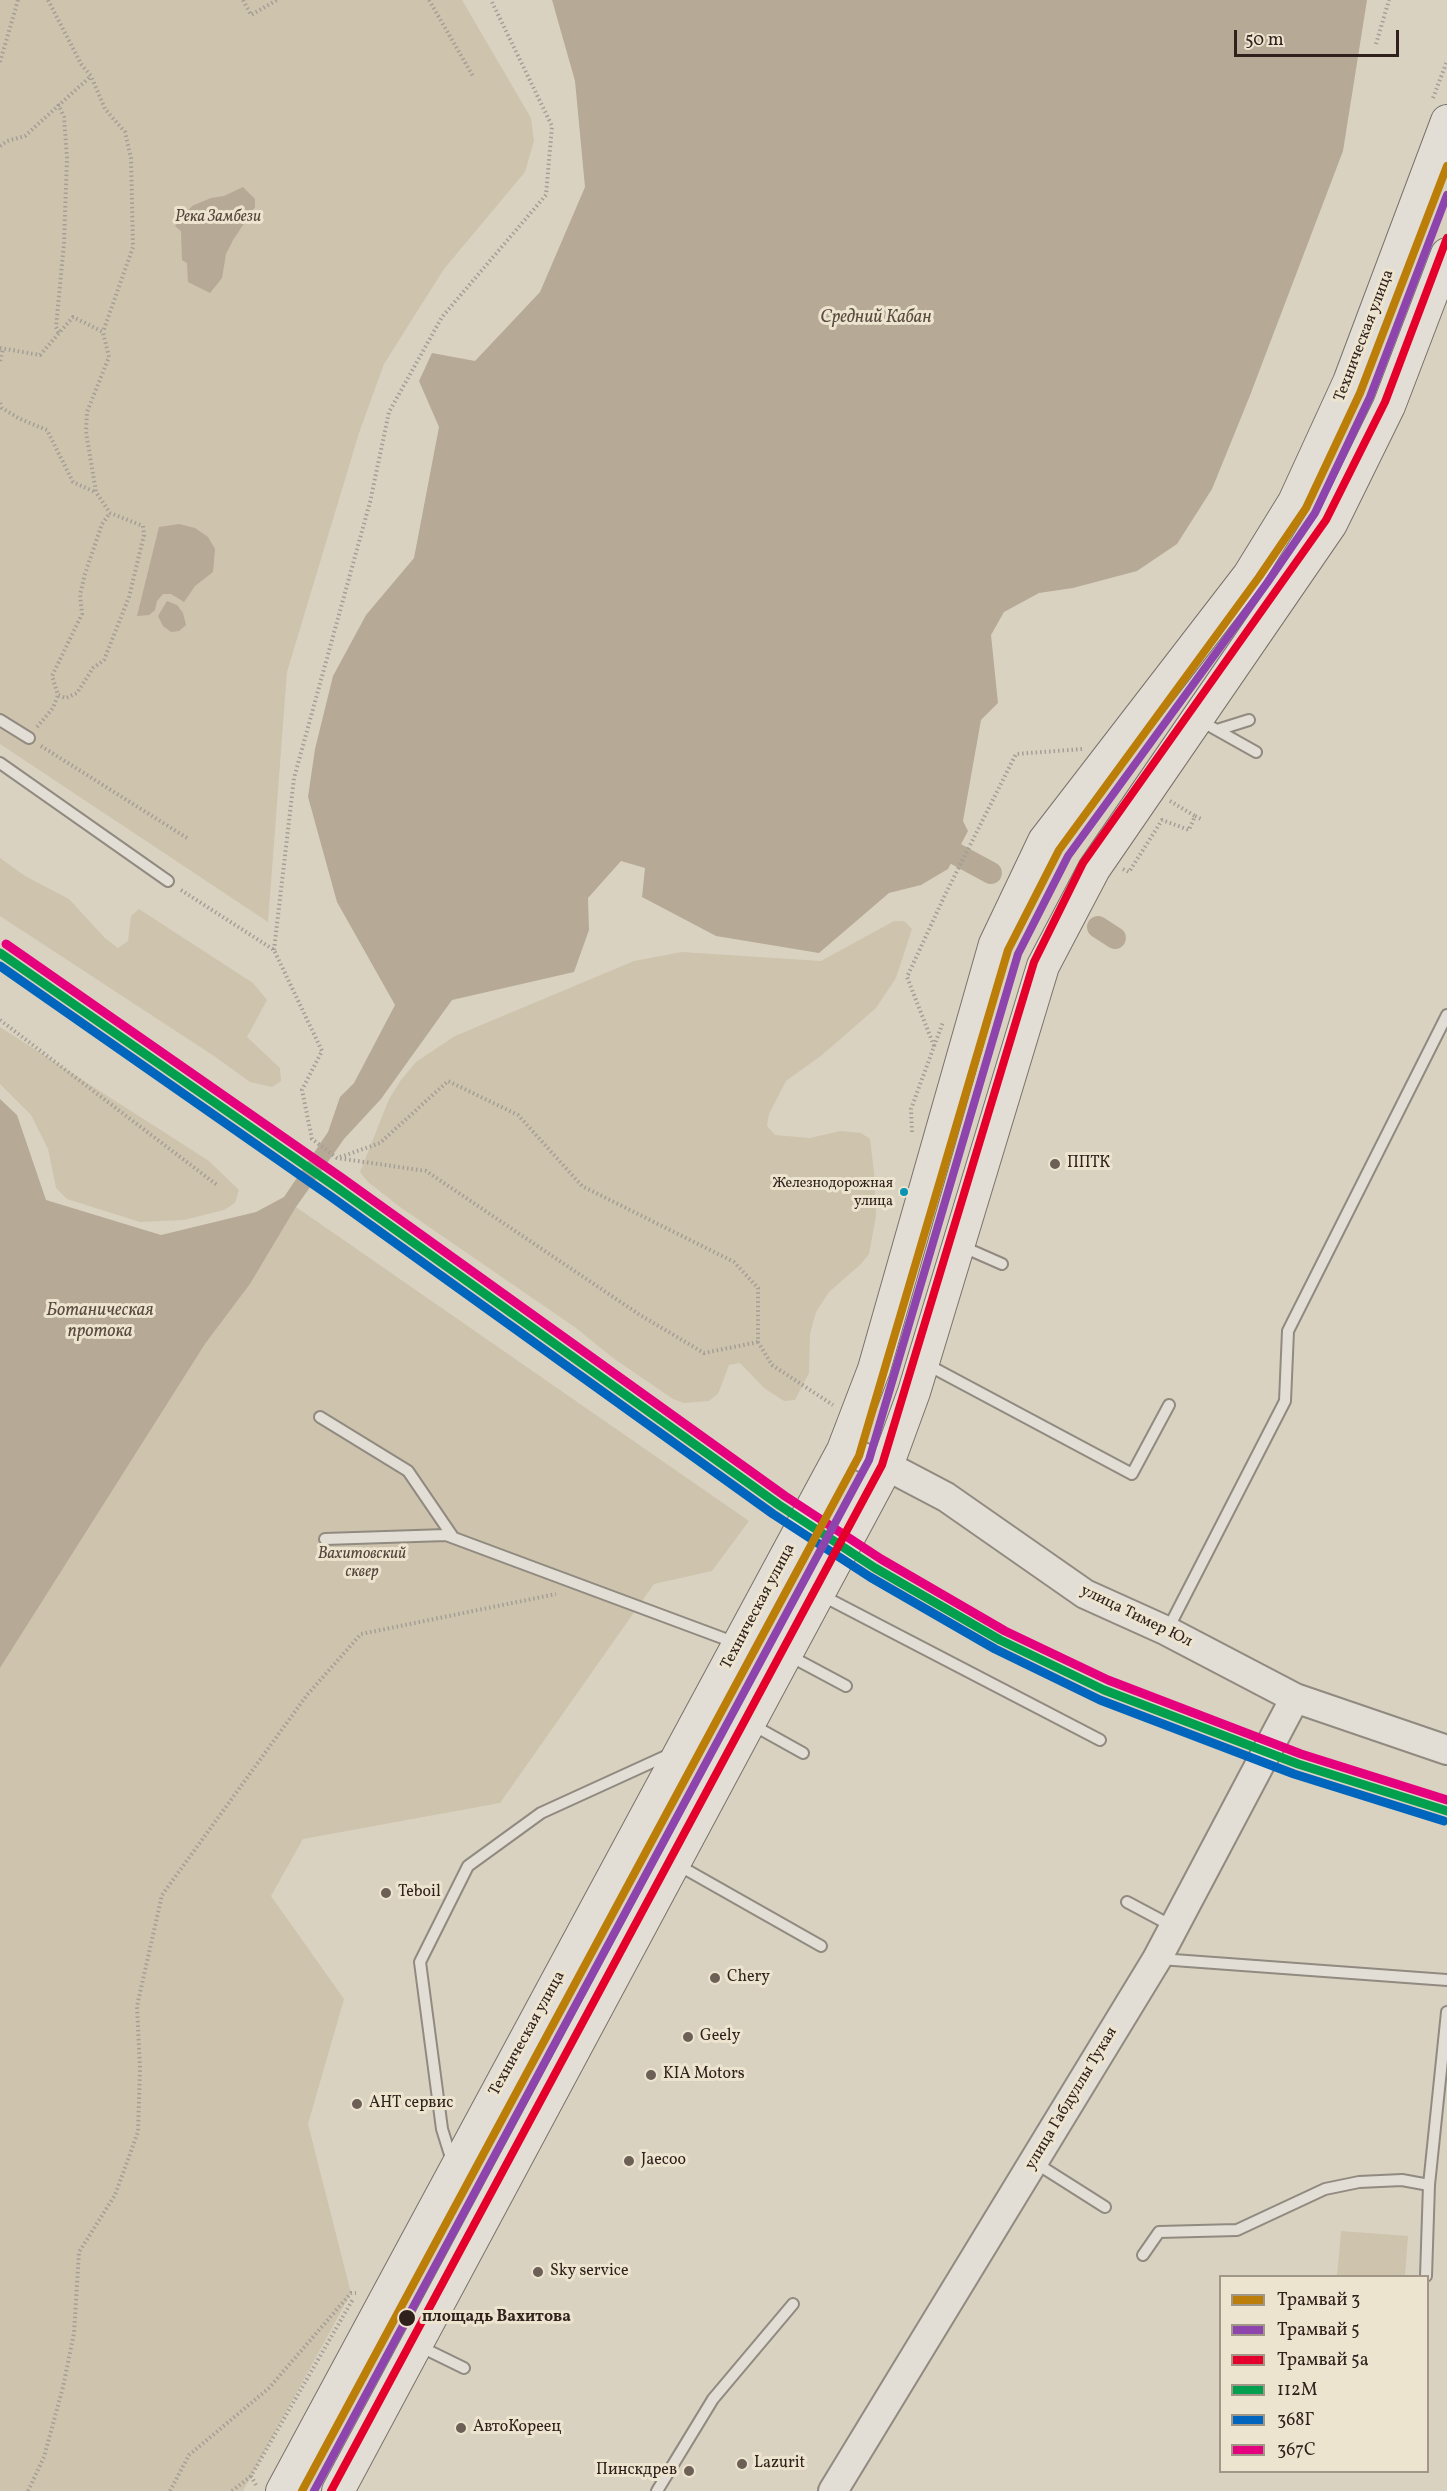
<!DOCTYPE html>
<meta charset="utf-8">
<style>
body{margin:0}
#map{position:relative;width:1447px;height:2491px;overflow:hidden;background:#dad2c0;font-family:Vollkorn,serif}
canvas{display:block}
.legend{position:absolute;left:1219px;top:2275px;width:210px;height:198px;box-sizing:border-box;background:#ede4d0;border:2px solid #a19688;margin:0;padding:8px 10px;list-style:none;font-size:18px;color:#30211c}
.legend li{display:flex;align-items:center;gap:12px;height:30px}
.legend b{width:30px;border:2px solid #a19688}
.scale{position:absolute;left:1234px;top:30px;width:165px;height:27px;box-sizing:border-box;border:3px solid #30211c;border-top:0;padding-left:8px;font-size:18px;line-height:21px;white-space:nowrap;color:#30211c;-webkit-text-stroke:4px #ede4d0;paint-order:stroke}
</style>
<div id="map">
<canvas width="1447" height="2491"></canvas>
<ul class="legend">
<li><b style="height:8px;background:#bb7e08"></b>Трамвай 3</li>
<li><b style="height:8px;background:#8e44ad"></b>Трамвай 5</li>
<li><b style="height:8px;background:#e4002b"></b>Трамвай 5а</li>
<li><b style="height:8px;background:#029f4e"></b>112М</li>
<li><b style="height:8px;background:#0065bd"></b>368Г</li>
<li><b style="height:8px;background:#e5007d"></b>367С</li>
</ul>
<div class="scale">50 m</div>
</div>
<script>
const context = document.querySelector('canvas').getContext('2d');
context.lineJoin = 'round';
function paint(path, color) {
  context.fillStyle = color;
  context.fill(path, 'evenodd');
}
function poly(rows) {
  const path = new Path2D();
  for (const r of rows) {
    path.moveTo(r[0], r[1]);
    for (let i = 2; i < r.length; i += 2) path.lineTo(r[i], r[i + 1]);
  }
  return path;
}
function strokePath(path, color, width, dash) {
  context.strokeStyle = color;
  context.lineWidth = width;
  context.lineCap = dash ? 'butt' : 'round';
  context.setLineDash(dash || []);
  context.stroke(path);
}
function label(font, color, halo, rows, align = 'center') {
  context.font = font + ' Vollkorn,serif';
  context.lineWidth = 6;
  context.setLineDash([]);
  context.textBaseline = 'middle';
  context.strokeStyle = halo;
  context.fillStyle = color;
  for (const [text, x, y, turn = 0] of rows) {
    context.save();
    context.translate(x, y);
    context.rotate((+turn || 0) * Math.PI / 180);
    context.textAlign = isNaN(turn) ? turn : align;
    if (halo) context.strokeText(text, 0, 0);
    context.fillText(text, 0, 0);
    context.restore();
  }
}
paint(poly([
 [0,0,462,0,531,118,534,141,525,172,444,269,384,364,359,433,287,672,268,922,0,744],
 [0,858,25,876,69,899,105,938,118,948,128,941,131,916,139,909,253,983,267,1000,247,1037,280,1068,281,1081,272,1087,250,1082,214,1056,3,918,0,916],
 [894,921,904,921,912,929,896,978,876,1008,822,1055,786,1081,769,1114,767,1126,775,1135,810,1138,840,1131,861,1133,870,1139,874,1172,876,1216,869,1254,861,1264,829,1292,816,1312,810,1334,809,1373,795,1400,784,1401,764,1388,740,1363,729,1365,718,1394,709,1401,684,1403,673,1399,613,1358,576,1328,400,1207,368,1182,360,1172,389,1099,401,1080,416,1062,455,1036,634,961,682,952,821,961],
 [0,1027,209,1161,239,1190,235,1203,224,1210,184,1220,140,1222,67,1199,56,1188,48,1149,31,1115,0,1084],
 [296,1207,749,1521,712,1571,654,1584,500,1803,303,1839,271,1896,344,1999,308,2124,351,2293,243,2491,0,2491,0,1668,205,1344,250,1284],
 [1341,2231,1408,2236,1405,2276,1337,2276]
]), '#cec3ac');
paint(poly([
 [552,0,1367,0,1343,151,1249,398,1212,489,1177,544,1137,571,1073,588,1039,593,1004,612,991,635,998,703,981,720,963,821,968,831,948,869,921,885,889,893,819,953,716,936,642,897,645,868,621,861,588,898,589,930,574,972,452,1000,381,1099,344,1139,296,1207,250,1284,205,1344,0,1668,0,1099,17,1115,46,1200,161,1235,256,1212,284,1197,328,1132,340,1097,354,1083,395,1005,337,902,308,797,315,749,333,676,366,615,414,558,439,427,419,381,432,353,475,361,540,292,585,187,575,81],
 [243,187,255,199,255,207,233,240,226,254,222,278,210,293,188,282,187,263,182,260,181,231,175,226,192,206,211,198,224,196],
 [179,524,195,528,208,537,215,549,213,572,195,586,184,602,171,594,163,594,157,601,155,610,149,615,137,616,159,527],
 [167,601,177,605,183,613,186,625,179,631,171,632,163,626,158,616]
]), '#b6a995');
strokePath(poly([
 [956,854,991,873],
 [1098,927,1115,938]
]), '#b6a995', 22);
const service = poly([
 [0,720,29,738],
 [1199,720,1256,752],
 [1217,730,1249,720],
 [0,763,168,881],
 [961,1246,1002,1264],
 [926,1364,1132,1474,1169,1405],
 [320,1417,408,1471,453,1537],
 [325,1539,446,1535,736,1643],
 [821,1595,1100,1740],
 [1168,1629,1285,1401,1288,1331,1447,1015],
 [788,1655,846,1686],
 [751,1724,803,1753],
 [678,1865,821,1946],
 [1127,1902,1172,1926],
 [1160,1959,1447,1980],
 [452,2161,442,2129,420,1962,468,1866,541,1813,668,1755],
 [1034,2162,1105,2207],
 [1143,2255,1159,2232,1237,2230,1325,2189,1359,2182,1402,2180,1429,2185],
 [1426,2276,1429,2185,1447,2012],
 [419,2346,464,2368],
 [657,2491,713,2399,793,2304]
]);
const tertiary = poly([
 [843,1450,887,1466,946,1497,1085,1594,1167,1631,1295,1698,1447,1750],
 [833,2491,1157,1959,1295,1698]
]);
const secondary = poly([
 [282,2491,843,1450,874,1369,995,944,1044,841,1249,575,1294,502,1349,382,1447,121],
 [338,2491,887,1466,914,1392,1043,966,1094,869,1331,524,1389,406,1447,254]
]);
strokePath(service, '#908a80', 14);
strokePath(tertiary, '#908a80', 32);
strokePath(secondary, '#79726a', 34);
strokePath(poly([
 [48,0,81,64,91,76,105,109,125,132,131,158,133,247,103,332],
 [243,0,251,15,277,0],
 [429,0,474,78],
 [1376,44,1389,0],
 [0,62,18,0],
 [1433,98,1447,61],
 [58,104,64,117,67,158,64,243,56,327,59,334],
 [0,146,7,141,25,136,91,76],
 [0,348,40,355,73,317,103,332,109,357,87,412,86,432,96,492,110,513,143,526,144,535,129,597,104,660,93,668,77,693,66,698,58,695,52,676,82,614,80,595,85,574,102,524,110,513],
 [0,361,3,349],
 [0,403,2,408,20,419,47,430,73,482,95,492],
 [37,727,53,708,58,695],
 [41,746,187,838],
 [1170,801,1195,816],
 [1123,869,1129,872,1162,820,1189,830,1195,816,1201,819],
 [181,890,274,950,322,1051,302,1090,312,1139,337,1158,426,1171,640,1315,704,1353,758,1342],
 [274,950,294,778,370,502,389,412,442,317,546,195,552,126,491,0],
 [0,1020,217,1185],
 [934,1046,907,977,945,895,1016,754,1082,749],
 [912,1132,911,1109,943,1022],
 [340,1157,380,1143,448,1081,518,1115,582,1186,734,1262,758,1288,758,1342,772,1365,833,1405],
 [256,2485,251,2476,353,2299],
 [28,2491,44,2457,63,2387,74,2333,79,2252,115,2195,138,2132,140,2068,137,2006,162,1895,307,1695,361,1634,556,1594],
 [170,2491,189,2455,269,2388,351,2293,356,2293],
 [232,2491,251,2476]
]), '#a39e97', 4, [1.5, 3]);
strokePath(service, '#e2ded5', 10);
strokePath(tertiary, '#e2ded5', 28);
strokePath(secondary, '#e2ded5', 32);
strokePath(poly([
 [0,953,336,1187,779,1505,875,1568,1000,1640,1104,1690,1298,1764,1447,1811]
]), '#029f4e', 9);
strokePath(poly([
 [0,966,330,1196,773,1514,870,1577,995,1649,1100,1700,1294,1774,1444,1821]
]), '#0065bd', 9);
strokePath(poly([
 [6,944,342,1178,785,1496,881,1559,1005,1631,1108,1680,1301,1754,1447,1800]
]), '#e5007d', 9);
strokePath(poly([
 [302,2491,859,1456,1008,950,1059,850,1259,577,1306,508,1360,393,1447,166]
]), '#bb7e08', 8);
strokePath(poly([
 [314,2491,869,1460,1018,954,1068,856,1267,583,1315,513,1370,397,1447,195]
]), '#8e44ad', 8);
strokePath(poly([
 [331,2491,882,1465,1034,962,1083,863,1326,520,1385,402,1447,238]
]), '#e4002b', 8);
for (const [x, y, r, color] of [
 [1055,1164,6,"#6c5f55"],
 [904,1192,5,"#0795b3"],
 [386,1893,6,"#6c5f55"],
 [715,1978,6,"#6c5f55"],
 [688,2037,6,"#6c5f55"],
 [651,2075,6,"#6c5f55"],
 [357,2104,6,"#6c5f55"],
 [629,2161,6,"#6c5f55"],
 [538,2272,6,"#6c5f55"],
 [407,2318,9,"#30211c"],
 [461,2428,6,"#6c5f55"],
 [742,2464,6,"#6c5f55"],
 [689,2471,6,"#6c5f55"]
]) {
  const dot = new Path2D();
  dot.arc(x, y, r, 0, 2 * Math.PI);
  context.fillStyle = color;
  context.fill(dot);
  strokePath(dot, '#ede4d0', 2);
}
label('14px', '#30211c', '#ede4d0', [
 ["Железнодорожная",893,1184],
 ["улица",893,1202]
], 'right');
label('italic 16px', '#55463c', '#ede4d0', [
 ["Река Замбези",218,218],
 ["Вахитовский",362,1555],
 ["сквер",362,1573]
]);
label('16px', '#30211c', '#ede4d0', [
 ["Техническая улица",1365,336,-69],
 ["Техническая улица",759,1607,-62],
 ["улица Тимер Юл",1136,1617,26],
 ["Техническая улица",528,2034,-61],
 ["улица Габдуллы Тукая",1072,2099,-59]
]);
label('16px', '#30211c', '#ede4d0', [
 ["ППТК",1067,1164],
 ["Teboil",398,1893],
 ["Chery",727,1978],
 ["Geely",700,2037],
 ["KIA Motors",663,2075],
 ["АНТ сервис",369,2104],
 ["Jaecoo",641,2161],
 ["Sky service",550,2272],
 ["АвтоКореец",473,2428],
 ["Lazurit",754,2464],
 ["Пинскдрев",677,2471,"right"]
], 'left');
label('bold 16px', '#30211c', '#ede4d0', [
 ["площадь Вахитова",422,2318]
], 'left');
label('italic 18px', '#5a4b40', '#ede4d0', [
 ["Средний Кабан",876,319],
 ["Ботаническая",100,1312],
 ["протока",100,1333]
]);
</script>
